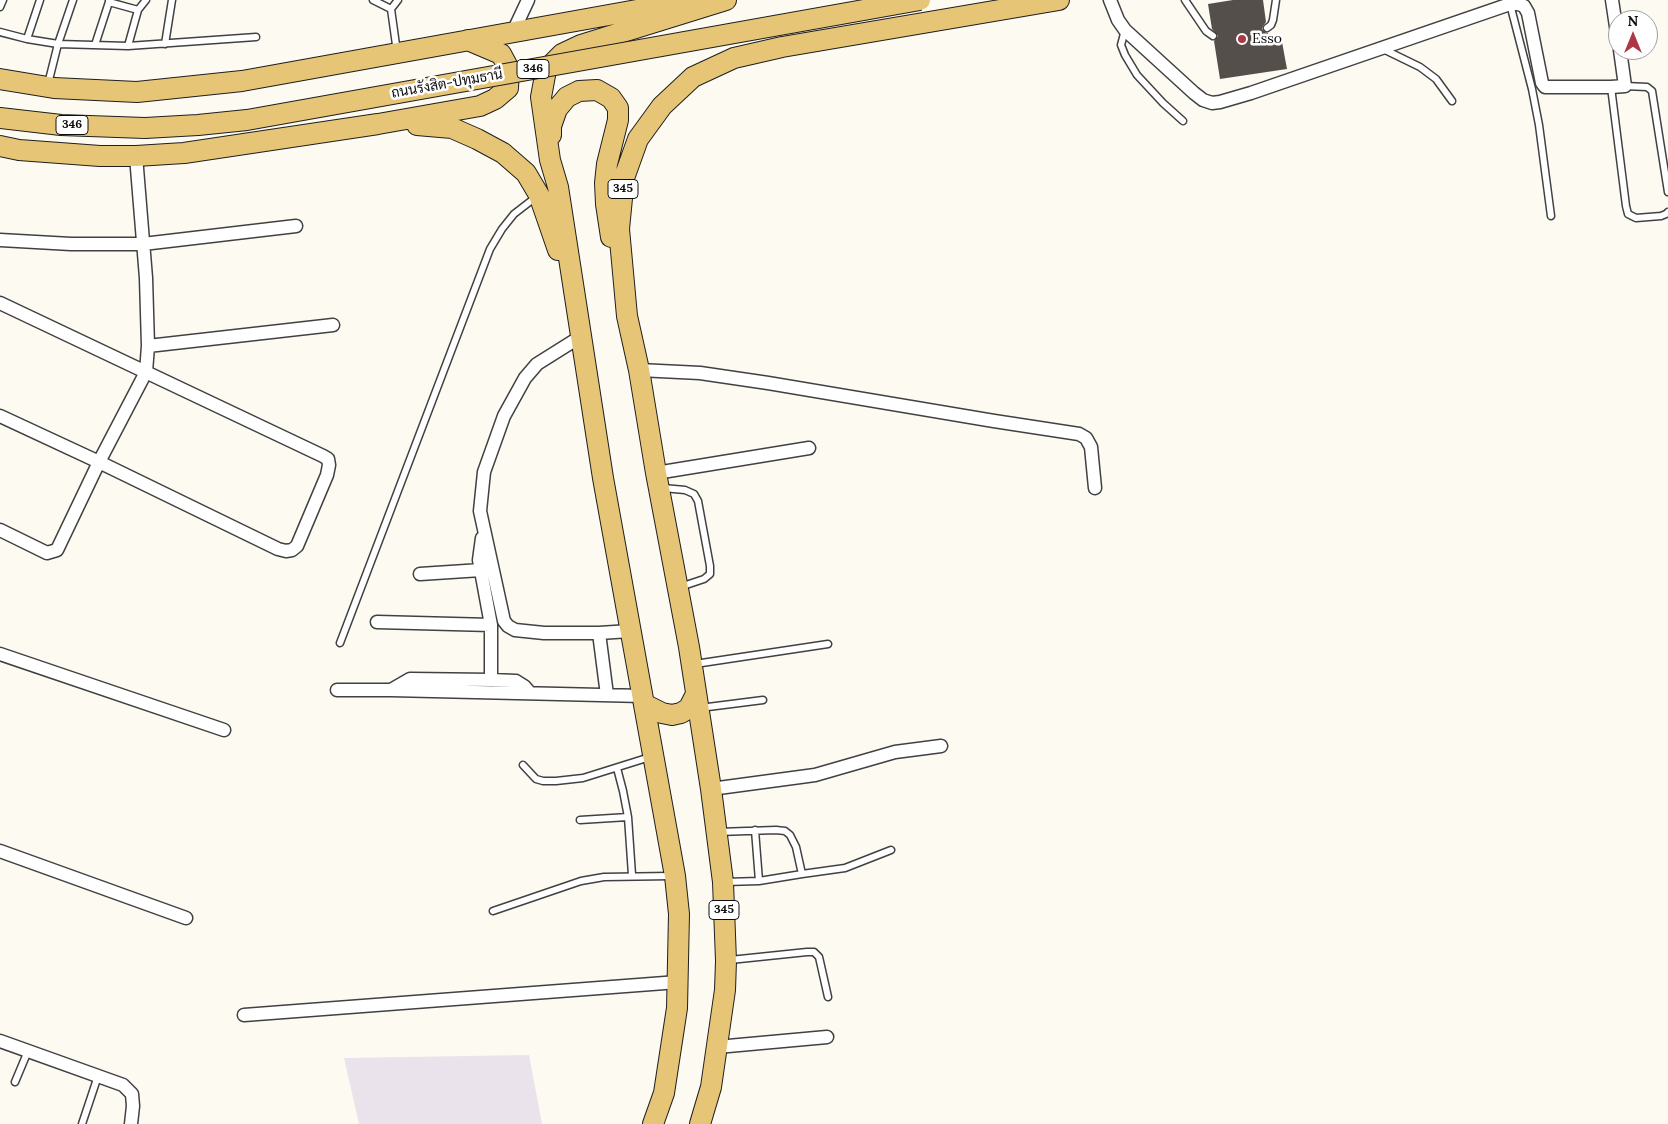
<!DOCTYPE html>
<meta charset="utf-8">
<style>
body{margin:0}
#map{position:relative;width:1668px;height:1124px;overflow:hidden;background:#fdfaf1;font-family:Lora,serif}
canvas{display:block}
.north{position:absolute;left:1608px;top:10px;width:50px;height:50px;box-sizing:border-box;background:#fff;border:1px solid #9f9f9f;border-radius:50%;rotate:0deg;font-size:14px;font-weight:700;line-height:20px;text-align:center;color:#0e0e0e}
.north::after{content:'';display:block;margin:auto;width:18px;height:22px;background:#ad3744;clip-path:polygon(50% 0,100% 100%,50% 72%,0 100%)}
</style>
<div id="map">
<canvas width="1668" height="1124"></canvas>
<div class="north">N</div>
</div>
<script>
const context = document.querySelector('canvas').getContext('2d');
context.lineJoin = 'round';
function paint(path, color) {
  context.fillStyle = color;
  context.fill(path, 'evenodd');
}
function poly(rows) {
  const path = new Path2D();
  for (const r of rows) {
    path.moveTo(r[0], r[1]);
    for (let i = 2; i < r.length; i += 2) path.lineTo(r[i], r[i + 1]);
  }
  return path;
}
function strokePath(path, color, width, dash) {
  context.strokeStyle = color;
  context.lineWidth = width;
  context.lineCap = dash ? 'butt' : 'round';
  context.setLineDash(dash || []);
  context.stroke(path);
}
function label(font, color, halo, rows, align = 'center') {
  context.font = font + ' Lora,Sarabun,serif';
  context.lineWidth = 5;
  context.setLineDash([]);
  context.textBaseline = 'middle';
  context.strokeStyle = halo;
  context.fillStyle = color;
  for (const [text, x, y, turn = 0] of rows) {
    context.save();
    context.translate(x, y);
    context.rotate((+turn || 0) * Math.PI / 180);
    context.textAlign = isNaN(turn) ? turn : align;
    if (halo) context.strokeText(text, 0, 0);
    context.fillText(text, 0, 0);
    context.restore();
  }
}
paint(poly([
 [529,1055,542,1124,359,1124,344,1058]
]), '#eae3eb');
paint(poly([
 [1233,0,1263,0,1266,22,1263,26,1262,29,1265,32,1268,33,1270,44,1282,42,1287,69,1220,79,1214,41,1218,36,1212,29,1208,4]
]), '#554f4c');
const service = poly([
 [109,0,109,2,138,10,146,0],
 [373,0,391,9],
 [1185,0,1206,31,1213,36],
 [1510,4,1532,89,1539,125,1551,216],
 [0,7,3,0],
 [1267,28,1271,25,1273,20,1276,0],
 [1125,30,1121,45,1125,55,1137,75,1163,103,1183,121],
 [0,32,27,39,58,44,128,46,256,37],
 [27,39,40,0],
 [165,44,172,0],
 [95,45,109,2],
 [128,46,138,10],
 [1383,49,1420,67,1436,79,1452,101],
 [397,52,391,9,398,0],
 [48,84,58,44,73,0],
 [1625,86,1647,87,1652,91,1668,192],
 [1611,87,1626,206,1628,214,1636,218,1661,216,1666,214,1668,212],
 [663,488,685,490,694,494,698,501,710,566,710,574,704,579,680,587],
 [340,643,490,249,502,229,514,214,536,197],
 [695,664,828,644],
 [700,708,763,700],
 [523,765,536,779,543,781,556,781,583,778,650,757],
 [617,768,623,791,628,817,632,875],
 [580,820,628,817],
 [755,830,759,881],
 [718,832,776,830,785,831,790,835,796,847,802,874,759,881,725,882],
 [802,874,845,868,891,850],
 [493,911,581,881,604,877,671,876],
 [730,960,807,952,814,952,819,957,828,997],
 [15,1082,28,1051],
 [82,1124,98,1076]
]);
const minor = poly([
 [1110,0,1118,20,1125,30,1194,93,1203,100,1212,103,1220,102,1251,93,1510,4,1518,4,1524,6,1528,13,1542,83,1545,87,1611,87,1625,86,1620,50],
 [1612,0,1618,40],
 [513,32,528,0],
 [0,240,71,244,143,244,296,226],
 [0,303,323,456,328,459,329,465,327,475,297,546,292,550,286,551,278,549,99,462,0,416],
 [580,337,537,364,525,378,504,416,484,472,480,511,504,621,508,626,515,630,544,633,599,633,630,631],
 [148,346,333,325],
 [639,370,700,373,768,383,994,421,1079,434,1086,438,1091,447,1095,488],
 [656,473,809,448],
 [0,530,47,553,57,550,99,462,146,372,148,346,146,278,136,156],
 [482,538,479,560,491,625,491,680],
 [420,574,481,570],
 [377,622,491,625],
 [599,633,607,695],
 [0,654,224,730],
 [337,690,391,690,643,696],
 [391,690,410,679,491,680,516,681,524,686,530,693],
 [711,789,815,775,895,752,941,746],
 [0,851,186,918],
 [244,1015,678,982],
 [0,1041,123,1085,132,1094,133,1106,131,1124],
 [717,1047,827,1037]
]);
const primary = poly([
 [0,79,54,88,137,92,242,81,687,1],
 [0,118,61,125,145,128],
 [417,125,452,128,477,139,503,153,526,173,539,195,558,250],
 [551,135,551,126,557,109,567,97,579,91,597,90,611,98,618,108,618,120,607,164,605,183,606,204,611,237],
 [0,146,19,150,100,156,136,156,184,153,378,124,480,106,495,99,508,88,509,69,501,54,468,40],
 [644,704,662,713,672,715,681,713,689,708,696,694],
 [653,1124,664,1093,677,1008,679,914,675,876,603,478,558,187,550,160,541,97,546,70,562,54,581,45,726,0],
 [700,1124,711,1087,725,990,726,961,723,882,711,789,689,647,656,473,639,370,627,316,619,229,624,178,638,139,662,106,693,77,734,58,782,47,1059,0]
]);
strokePath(service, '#414141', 9);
strokePath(minor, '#414141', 15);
strokePath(primary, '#1f1f1f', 22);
strokePath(service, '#fff', 6);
strokePath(minor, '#fff', 12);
strokePath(primary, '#e7c576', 20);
const primaryBridge = poly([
 [145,128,198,125,247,120,920,0]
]);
strokePath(primaryBridge, '#1f1f1f', 22, []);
strokePath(primaryBridge, '#e7c576', 20);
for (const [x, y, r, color] of [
 [1242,39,5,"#ad3744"]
]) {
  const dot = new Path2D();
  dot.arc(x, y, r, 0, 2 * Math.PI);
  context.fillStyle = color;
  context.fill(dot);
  strokePath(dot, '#fff', 2);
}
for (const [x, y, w] of [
 [533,69,32],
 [72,125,32],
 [623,189,30],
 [724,910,30]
]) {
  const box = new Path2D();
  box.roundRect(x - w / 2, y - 9.5, w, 19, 4);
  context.fillStyle = '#fff';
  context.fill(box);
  strokePath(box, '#0e0e0e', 1);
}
label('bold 12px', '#0e0e0e', null, [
 ["346",533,69],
 ["346",72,125],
 ["345",623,189],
 ["345",724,910]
]);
label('14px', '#0e0e0e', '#fff', [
 ["Esso",1252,39]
], 'left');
label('14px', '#0e0e0e', '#fff', [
 ["ถนนรังสิต-ปทุมธานี",447,84,-10]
]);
</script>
